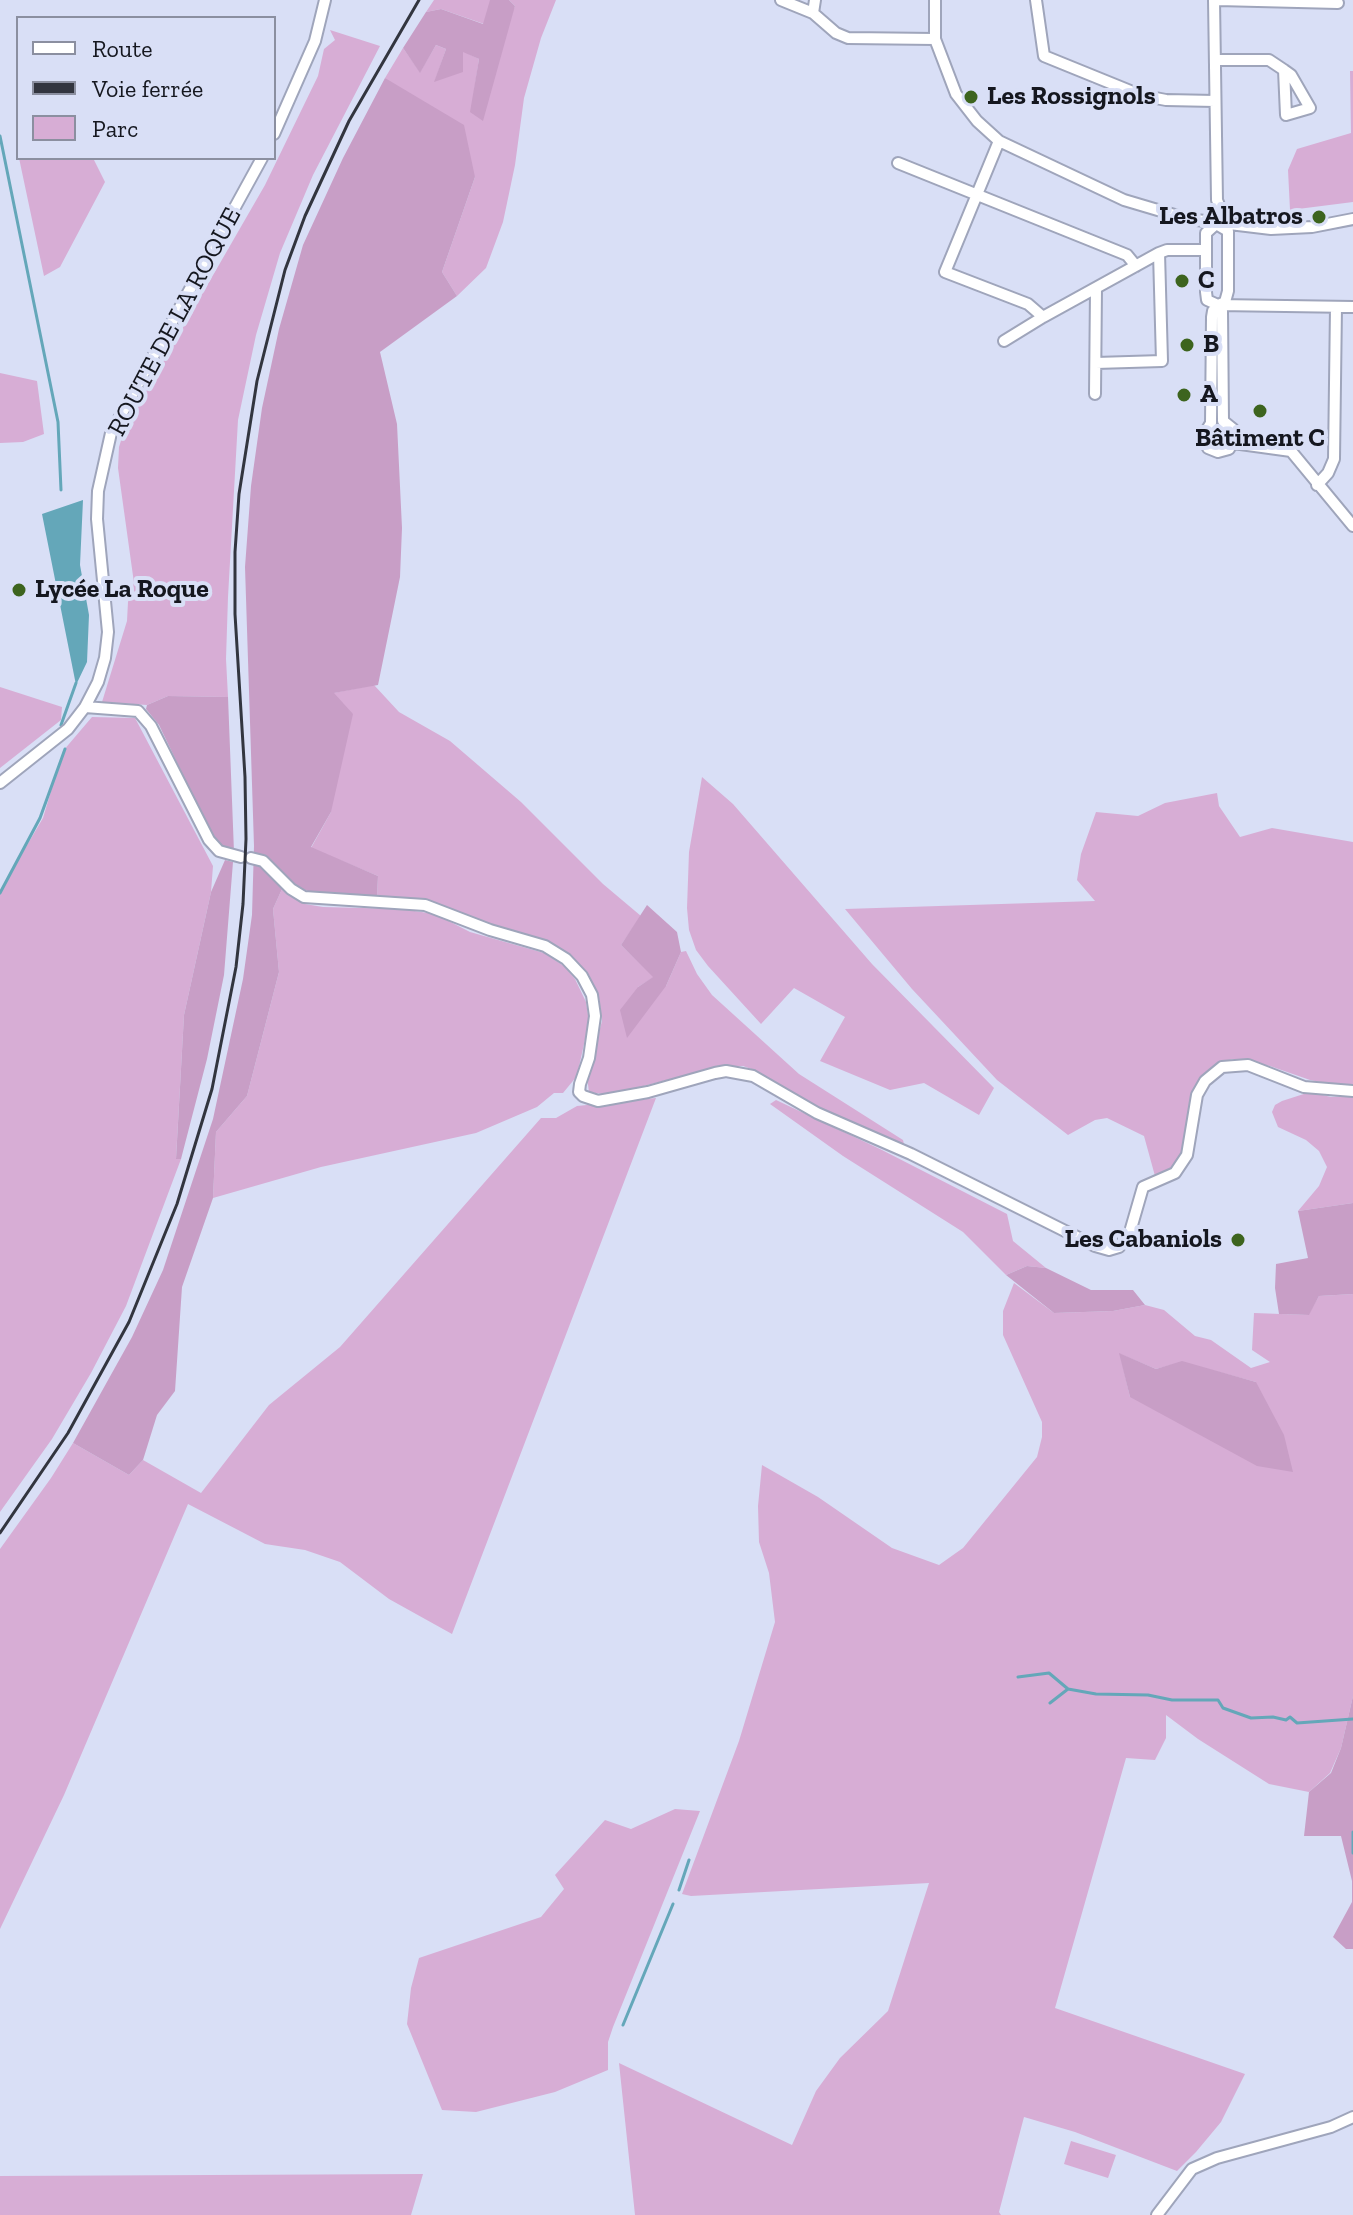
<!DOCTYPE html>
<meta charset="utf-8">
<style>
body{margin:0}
#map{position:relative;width:1353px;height:2215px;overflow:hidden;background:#d9dff6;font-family:"Zilla Slab",serif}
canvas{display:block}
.legend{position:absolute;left:16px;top:16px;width:260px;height:144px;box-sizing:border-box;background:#d9dff6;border:2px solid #8b8fa0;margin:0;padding:10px 14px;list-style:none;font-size:24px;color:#15171f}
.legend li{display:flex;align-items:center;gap:16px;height:40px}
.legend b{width:40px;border:2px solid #8b8fa0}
</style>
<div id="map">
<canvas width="1353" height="2215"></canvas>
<ul class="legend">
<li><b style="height:10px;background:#fff"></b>Route</li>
<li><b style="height:10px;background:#32353f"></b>Voie ferrée</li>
<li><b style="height:22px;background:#d7add5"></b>Parc</li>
</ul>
</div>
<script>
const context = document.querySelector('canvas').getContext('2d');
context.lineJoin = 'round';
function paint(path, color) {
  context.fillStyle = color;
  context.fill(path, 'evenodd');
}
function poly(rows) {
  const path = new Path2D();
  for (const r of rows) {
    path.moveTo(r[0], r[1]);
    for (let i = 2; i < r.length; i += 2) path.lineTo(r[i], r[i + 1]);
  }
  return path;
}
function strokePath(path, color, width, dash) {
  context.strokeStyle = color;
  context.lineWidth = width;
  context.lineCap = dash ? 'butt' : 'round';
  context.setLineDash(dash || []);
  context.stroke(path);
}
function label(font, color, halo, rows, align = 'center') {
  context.font = font + ' "Zilla Slab",serif';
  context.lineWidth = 8;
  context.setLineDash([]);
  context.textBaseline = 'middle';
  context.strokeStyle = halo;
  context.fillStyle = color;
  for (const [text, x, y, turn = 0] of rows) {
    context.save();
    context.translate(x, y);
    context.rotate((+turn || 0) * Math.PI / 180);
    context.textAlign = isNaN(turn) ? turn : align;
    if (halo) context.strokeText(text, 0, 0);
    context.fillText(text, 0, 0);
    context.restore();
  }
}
paint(poly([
 [434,0,491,0,484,24,441,9,426,12],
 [509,0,556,0,541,38,524,98,515,165,503,222,486,268,457,296,442,272,475,177,385,78,403,48,420,72,436,45,446,49,435,81,463,51,479,59,471,112,515,6],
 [330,30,380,46,313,175,280,253,256,335,238,420,228,597,226,659,228,697,168,696,147,705,102,702,127,621,128,602,134,583,118,468,119,447,125,428,265,185,318,76,324,49,335,40],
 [1350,71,1353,71,1353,202,1290,210,1288,170,1297,149,1351,133],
 [19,158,93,158,105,182,60,267,44,276],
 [0,373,37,381,44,434,23,442,0,443],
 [374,685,399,712,450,741,521,802,603,884,641,916,621,945,654,977,638,987,666,986,681,952,686,951,697,974,712,995,799,1074,903,1140,904,1144,849,1124,807,1104,764,1079,754,1070,743,1066,713,1068,609,1095,589,1092,587,1077,602,1021,599,998,589,975,574,958,549,942,494,926,432,902,377,897,378,876,311,848,331,812,333,693],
 [0,687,62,707,61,720,0,768],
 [92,717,135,718,213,866,211,892,184,1015,176,1158,181,1159,126,1306,91,1373,52,1439,0,1512,0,891,43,818,63,751],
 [702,777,733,804,872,964,994,1088,979,1115,924,1083,890,1090,820,1061,845,1017,794,988,761,1024,708,966,696,950,689,930,687,908,689,852],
 [1217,793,1219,806,1240,837,1272,828,1353,842,1353,1085,1340,1086,1310,1080,1270,1066,1233,1059,1218,1063,1199,1081,1192,1096,1189,1126,1178,1162,1170,1172,1155,1176,1144,1136,1107,1118,1095,1120,1068,1135,997,1080,912,989,845,909,1095,901,1077,880,1081,854,1096,812,1138,816,1165,803],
 [282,889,305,904,323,907,401,909,435,914,470,932,544,953,564,966,575,979,586,1002,589,1021,577,1076,563,1093,554,1093,537,1107,476,1133,321,1167,213,1198,216,1132,247,1096,279,972,273,909],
 [1310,1092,1331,1097,1353,1096,1353,1203,1298,1211,1319,1186,1327,1167,1319,1151,1306,1140,1278,1127,1272,1112,1275,1105,1282,1101],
 [656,1098,452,1634,389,1599,340,1562,305,1550,265,1544,188,1504,64,1795,0,1929,0,1549,51,1478,73,1443,129,1475,143,1460,201,1493,269,1405,340,1347,541,1118,556,1118,577,1106],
 [776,1100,880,1149,1007,1214,1013,1241,1046,1268,1027,1266,1006,1275,963,1232,843,1156,770,1104],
 [1014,1283,1054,1313,1113,1311,1145,1305,1164,1310,1195,1336,1211,1340,1251,1368,1270,1362,1252,1350,1254,1313,1308,1315,1319,1296,1353,1294,1353,1696,1341,1748,1330,1773,1309,1792,1269,1784,1198,1739,1166,1715,1166,1738,1155,1760,1126,1758,1055,2008,1245,2074,1221,2122,1196,2152,1177,2171,1075,2132,1024,2117,999,2212,1001,2215,635,2215,619,2063,792,2145,816,2091,840,2058,888,2011,929,1883,691,1896,682,1894,739,1741,775,1622,769,1573,759,1542,758,1506,762,1465,818,1497,892,1548,939,1565,963,1548,1037,1457,1042,1437,1042,1422,1003,1335,1003,1311],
 [1120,1354,1156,1369,1182,1362,1256,1382,1130,1397],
 [675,1809,700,1811,613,2027,608,2042,608,2070,555,2092,476,2112,442,2110,407,2024,411,1988,419,1958,541,1917,564,1889,555,1875,605,1820,631,1829],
 [1071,2141,1116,2155,1108,2178,1064,2164],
 [423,2174,411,2215,0,2215,0,2176]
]), '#d7add5');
paint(poly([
 [490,0,509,0,515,6,483,121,470,112,479,59,463,52,463,72,434,82,446,49,436,45,420,73,403,48,426,12,441,9,483,24],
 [385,78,464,125,475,177,442,272,457,296,380,352,397,424,402,528,400,577,378,685,334,693,353,714,331,812,311,847,378,876,377,897,313,893,298,887,287,878,273,909,279,972,247,1096,216,1132,213,1198,182,1287,175,1391,157,1415,143,1460,129,1475,73,1443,132,1337,163,1270,213,1119,243,979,252,915,254,846,245,567,251,486,262,408,279,329,303,245,343,158],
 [168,696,228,697,234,852,224,847,211,833,159,725,146,709,147,705],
 [225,860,233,862,224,975,207,1059,181,1159,176,1159,184,1015,211,892],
 [647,905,677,932,681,952,666,986,627,1038,620,1010,638,987,653,977,621,945],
 [1353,1203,1353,1294,1319,1296,1309,1315,1279,1314,1275,1288,1276,1264,1308,1258,1298,1211],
 [1027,1266,1046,1268,1091,1290,1133,1290,1145,1305,1113,1311,1054,1313,1006,1275],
 [1119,1353,1156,1369,1182,1361,1256,1382,1284,1435,1293,1472,1257,1466,1130,1397],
 [1353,1696,1353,1949,1346,1949,1333,1937,1352,1902,1352,1881,1341,1836,1304,1836,1309,1792,1331,1773,1341,1748]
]), '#c89ec6');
paint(poly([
 [83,500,80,565,89,615,87,662,76,685,42,514]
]), '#64a7b9');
strokePath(poly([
 [0,136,58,422,61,490],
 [61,725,76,683],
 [0,893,40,818,65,749],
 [1018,1677,1049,1673,1068,1689,1096,1694,1148,1695,1172,1700,1218,1700,1223,1708,1251,1718,1273,1717,1286,1720,1290,1717,1297,1723,1353,1719],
 [1050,1703,1068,1689],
 [1353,1832,1353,1853],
 [679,1890,689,1860],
 [623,2025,673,1904]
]), '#64a7b9', 3);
const street = poly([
 [781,0,813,13,836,33,848,38,935,39],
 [935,0,935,39,956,94,977,121,999,141,1124,200,1188,219,1271,229,1312,227,1353,219],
 [1036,0,1044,56,1140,95,1166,100,1215,101],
 [1214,0,1217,200,1221,210,1216,224,1206,233,1206,292,1207,300,1218,305,1222,311,1223,421,1233,429,1235,435,1229,449,1218,452,1208,448,1203,436,1211,423,1212,317,1213,311,1218,305,1225,302,1228,291,1228,231,1216,224],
 [1218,0,1338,3],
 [813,13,815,0],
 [1215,60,1269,60,1284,70,1286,115,1310,108,1291,75,1284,70],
 [274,134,315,41,325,0],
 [999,141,945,272,1028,304,1043,317],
 [898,163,1127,255,1136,266],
 [1218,305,1353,307],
 [1004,341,1043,317,1159,253,1167,250,1206,250],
 [1096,363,1162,361,1159,253],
 [1095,394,1096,289],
 [1233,443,1291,451,1353,526],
 [1317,485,1328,473,1334,459,1336,307],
 [85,707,138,711,151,726,209,840,219,851,241,857],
 [0,783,68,729,85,707,98,682,105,658,108,632,97,519,98,491,111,433,262,158],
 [251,858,263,861,291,889,304,897,425,905,490,930,545,946,566,959,582,976,592,995,595,1016,589,1058,580,1084,579,1092,583,1096,598,1101,648,1092,715,1073,726,1071,753,1076,817,1113,911,1154,1095,1246,1109,1250,1119,1247,1130,1232,1143,1187,1175,1173,1187,1155,1197,1095,1205,1081,1222,1067,1248,1065,1304,1087,1353,1091],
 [1157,2215,1192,2169,1217,2158,1331,2127,1353,2117]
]);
strokePath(street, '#9fa5bb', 14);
strokePath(street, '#fff', 10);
strokePath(poly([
 [0,1533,68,1433,129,1322,177,1204,212,1089,236,967,243,904,246,839,245,777,235,614,235,552,239,494,257,381,285,270,305,216,349,121,419,0]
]), '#32353f', 3);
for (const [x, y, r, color] of [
 [971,97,8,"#3d641e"],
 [1319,217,8,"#3d641e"],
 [1182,281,8,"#3d641e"],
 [1187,345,8,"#3d641e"],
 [1184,395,8,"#3d641e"],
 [1260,411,8,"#3d641e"],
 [19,590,8,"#3d641e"],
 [1238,1240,8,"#3d641e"]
]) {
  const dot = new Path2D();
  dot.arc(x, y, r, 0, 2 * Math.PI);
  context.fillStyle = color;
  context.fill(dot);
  strokePath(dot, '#d9dff6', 3);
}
label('bold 26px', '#15171f', '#d9dff6', [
 ["Les Rossignols",987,97],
 ["Les Albatros",1303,217,"right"],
 ["C",1198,281],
 ["B",1203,345],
 ["A",1200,395],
 ["Bâtiment C",1260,439,"center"],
 ["Lycée La Roque",35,590],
 ["Les Cabaniols",1222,1240,"right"]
], 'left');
label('26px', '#15171f', '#d9dff6', [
 ["ROUTE DE LA ROQUE",175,322,-62]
]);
</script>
